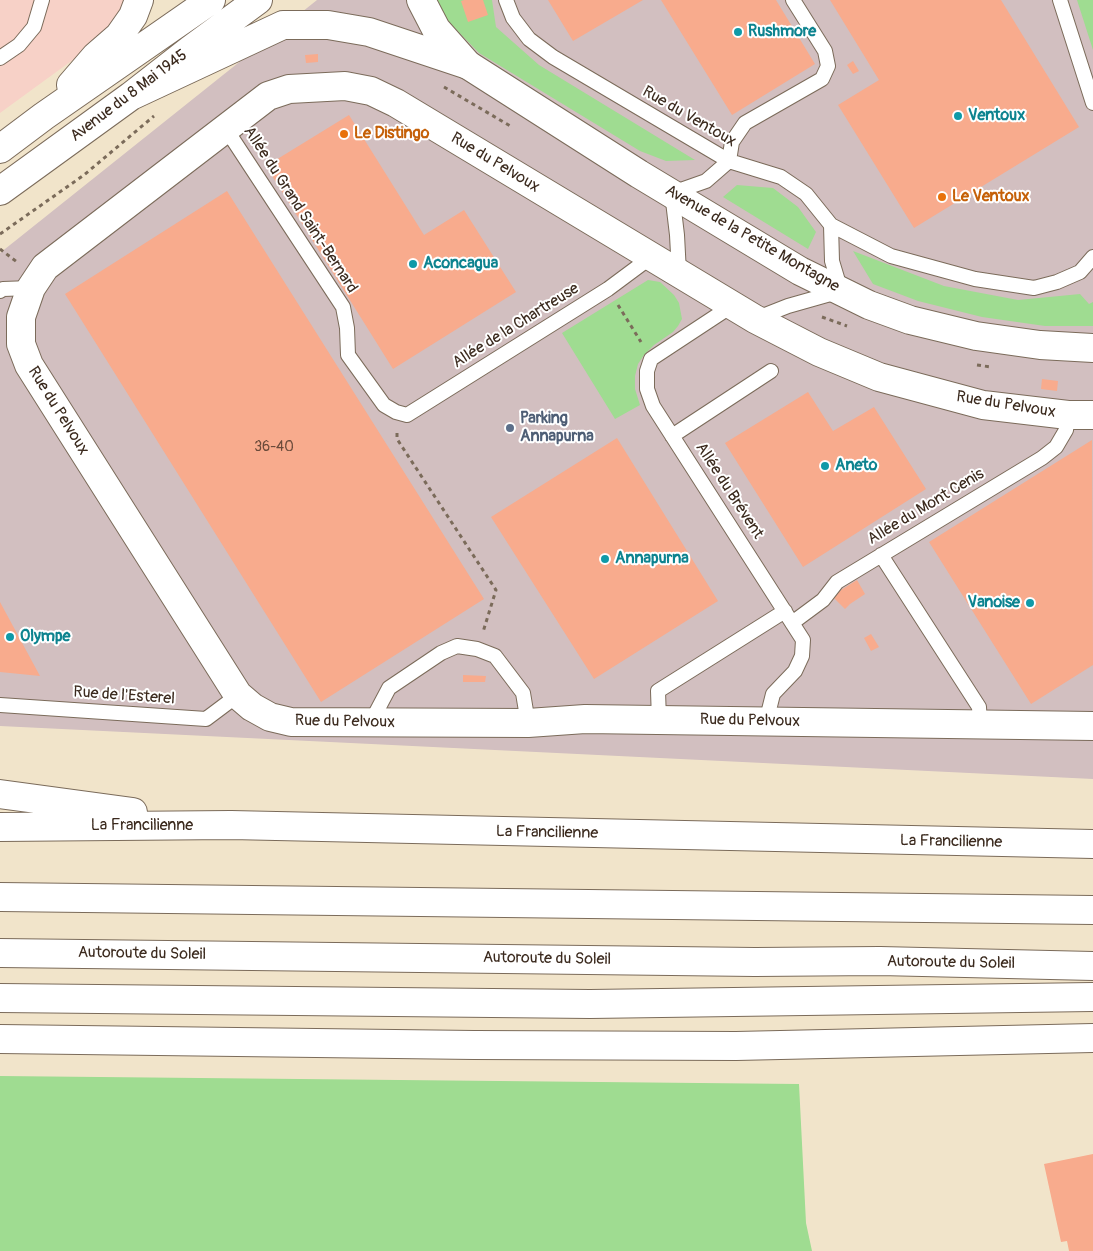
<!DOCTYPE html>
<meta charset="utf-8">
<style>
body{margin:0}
canvas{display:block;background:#f1e4ca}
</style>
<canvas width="1093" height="1251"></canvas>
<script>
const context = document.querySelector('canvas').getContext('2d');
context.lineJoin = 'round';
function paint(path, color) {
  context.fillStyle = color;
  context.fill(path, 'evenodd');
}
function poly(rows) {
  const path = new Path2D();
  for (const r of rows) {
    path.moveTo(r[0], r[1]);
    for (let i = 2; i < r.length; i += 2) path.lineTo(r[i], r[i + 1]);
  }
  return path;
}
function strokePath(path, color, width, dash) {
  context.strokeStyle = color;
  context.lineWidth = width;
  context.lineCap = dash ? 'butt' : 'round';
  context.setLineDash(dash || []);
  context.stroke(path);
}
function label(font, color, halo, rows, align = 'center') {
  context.font = font + ' Pangolin,sans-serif';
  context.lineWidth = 4;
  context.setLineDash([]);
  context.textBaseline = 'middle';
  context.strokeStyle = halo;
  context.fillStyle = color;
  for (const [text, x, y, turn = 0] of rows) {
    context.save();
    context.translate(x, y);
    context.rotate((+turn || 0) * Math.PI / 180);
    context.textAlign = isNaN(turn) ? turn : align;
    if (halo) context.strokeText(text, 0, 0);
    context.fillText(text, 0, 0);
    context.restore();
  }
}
paint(poly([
 [0,0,128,0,126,8,85,51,0,113]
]), '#f7d1c7');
paint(poly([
 [317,0,1093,0,1093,779,0,726,0,253]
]), '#d2bfc0');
paint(poly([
 [434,0,492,0,496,27,539,65,695,160,666,161,640,151,479,53,448,21],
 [1077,0,1093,0,1093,50],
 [737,185,773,188,798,207,816,232,808,249,723,197],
 [853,251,944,286,1018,300,1080,294,1089,304,1093,302,1093,326,1045,326,982,317,918,301,873,284],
 [648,280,660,282,674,295,679,303,682,319,678,326,673,332,654,345,644,355,638,364,635,376,635,389,640,405,615,419,562,333],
 [0,1076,799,1084,806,1223,812,1251,0,1251]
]), '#9fdc91');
paint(poly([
 [464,0,483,0,488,15,468,22,461,1],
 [548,0,643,0,573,41],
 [661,0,776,0,815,64,732,115],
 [830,0,1001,0,1079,127,914,228,838,105,879,80],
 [318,54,318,62,306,63,305,55],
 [853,61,859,71,853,74,847,65],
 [349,115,424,235,464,210,516,292,393,369,266,166],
 [227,191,484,599,321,702,65,294],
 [1042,379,1058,381,1057,391,1041,389],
 [808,392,833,431,874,407,926,489,803,567,725,443],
 [617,438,718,601,594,679,491,517],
 [1092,440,1093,665,1031,704,929,542],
 [857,580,865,594,850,604,845,609,834,598,841,590],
 [0,602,40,676,0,672],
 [871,634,879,647,871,651,864,638],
 [463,675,486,676,485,682,463,682],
 [1093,1154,1093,1251,1069,1251,1067,1241,1061,1242,1044,1164]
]), '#f8ab8d');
const service = poly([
 [506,0,513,18,529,39,553,57,729,161,781,177,806,194,831,225,891,256,975,279,1034,288,1057,282,1080,272,1093,257],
 [1060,0,1093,103],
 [0,58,19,45,34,27,42,0],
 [226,129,343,307,347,328,348,355,384,405,396,412,407,415,423,405,608,289,651,257],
 [679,273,677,235,672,193,706,181,729,161,732,142,745,123,822,79,828,66,825,51,793,0],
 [0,291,3,289,31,288],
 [733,305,651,359,647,371,647,389,653,406,803,640,802,656,795,671,773,694,766,722],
 [755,319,788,306,841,291,832,261,831,225],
 [672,436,771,371],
 [881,555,979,707,980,724],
 [792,623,823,600,837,582,1042,458,1056,447,1066,430,1068,415],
 [0,705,206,719,238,695],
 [659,720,658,691,785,611],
 [371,722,389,688,441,653,457,646,477,649,495,656,523,693,528,723]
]);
const minor = poly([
 [468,65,639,174,800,271,869,305,910,320,976,336,1040,345,1093,348],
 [1093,415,1068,415,983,405,879,377,819,352,755,319,396,103,371,91,345,86,289,89,268,96,45,267,31,288,21,317,21,344,29,365,238,695,252,707,270,717,291,722,528,723,585,719,1093,726]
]);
const secondary = poly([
 [421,0,436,29,467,64],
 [71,85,96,56,119,36,133,16,139,0],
 [131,96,283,25,328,25,369,32,468,65],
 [0,149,44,116,211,0],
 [0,191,131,96,190,50,258,0]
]);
const trunk = poly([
 [0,794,133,812],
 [0,827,231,825,1093,844],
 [0,1039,474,1045,736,1046,1093,1038]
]);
const motorway = poly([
 [0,897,1093,910],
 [0,953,755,962,880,961,1093,966],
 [0,998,590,1004,1093,997]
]);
strokePath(service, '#7b6b5a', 16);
strokePath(minor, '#7b6b5a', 30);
strokePath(secondary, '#7b6b5a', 30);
strokePath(trunk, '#7b6b5a', 30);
strokePath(motorway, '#7b6b5a', 30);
strokePath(poly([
 [444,87,512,127],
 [0,234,84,175,154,116],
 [0,249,17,262],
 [618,305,641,342],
 [822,317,847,326],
 [977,365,991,367],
 [397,433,397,439,496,590,483,632]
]), '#7b6b5a', 3, [4, 4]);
strokePath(service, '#fff', 14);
strokePath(minor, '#fff', 28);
strokePath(secondary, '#fff', 28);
strokePath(trunk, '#fff', 28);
strokePath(motorway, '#fff', 28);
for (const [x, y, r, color] of [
 [738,32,5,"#0f9aa8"],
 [958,116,5,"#0f9aa8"],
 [344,134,5,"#e8710a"],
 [942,197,5,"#e8710a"],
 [413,264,5,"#0f9aa8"],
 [510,428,5,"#5c6f8a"],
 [825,466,5,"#0f9aa8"],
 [605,559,5,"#0f9aa8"],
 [1030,603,5,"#0f9aa8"],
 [10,637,5,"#0f9aa8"]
]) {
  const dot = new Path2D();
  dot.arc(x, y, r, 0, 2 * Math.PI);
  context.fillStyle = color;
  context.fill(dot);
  strokePath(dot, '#fff', 2);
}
label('14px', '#6a4a3a', null, [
 ["36-40",274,447]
]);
label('bold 16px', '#0d838f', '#fff', [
 ["Rushmore",748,32],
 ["Ventoux",968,116],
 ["Aconcagua",423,264],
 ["Aneto",835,466],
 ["Annapurna",615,559],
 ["Vanoise",1020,603,"right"],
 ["Olympe",20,637]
], 'left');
label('16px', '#3b2a1e', '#fff', [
 ["Avenue du 8 Mai 1945",129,96,-37],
 ["Rue du Ventoux",689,117,30],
 ["Rue du Pelvoux",495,163,31],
 ["Allée du Grand Saint-Bernard",300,210,57],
 ["Avenue de la Petite Montagne",752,239,30],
 ["Allée de la Chartreuse",516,326,-32],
 ["Rue du Pelvoux",1006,405,9],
 ["Rue du Pelvoux",58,411,58],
 ["Allée du Brévent",729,491,57],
 ["Allée du Mont Cenis",926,507,-31],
 ["Rue de l'Esterel",124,696,4],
 ["Rue du Pelvoux",750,721,1],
 ["Rue du Pelvoux",345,722,1],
 ["La Francilienne",142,826],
 ["La Francilienne",547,833,1],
 ["La Francilienne",951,842,1],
 ["Autoroute du Soleil",142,954,1],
 ["Autoroute du Soleil",547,959,1],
 ["Autoroute du Soleil",951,963,1]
]);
label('bold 16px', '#c56008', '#fff', [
 ["Le Distingo",354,134],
 ["Le Ventoux",952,197]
], 'left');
label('bold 16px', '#4e5e75', '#fff', [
 ["Parking",520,419],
 ["Annapurna",520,437]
], 'left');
</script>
